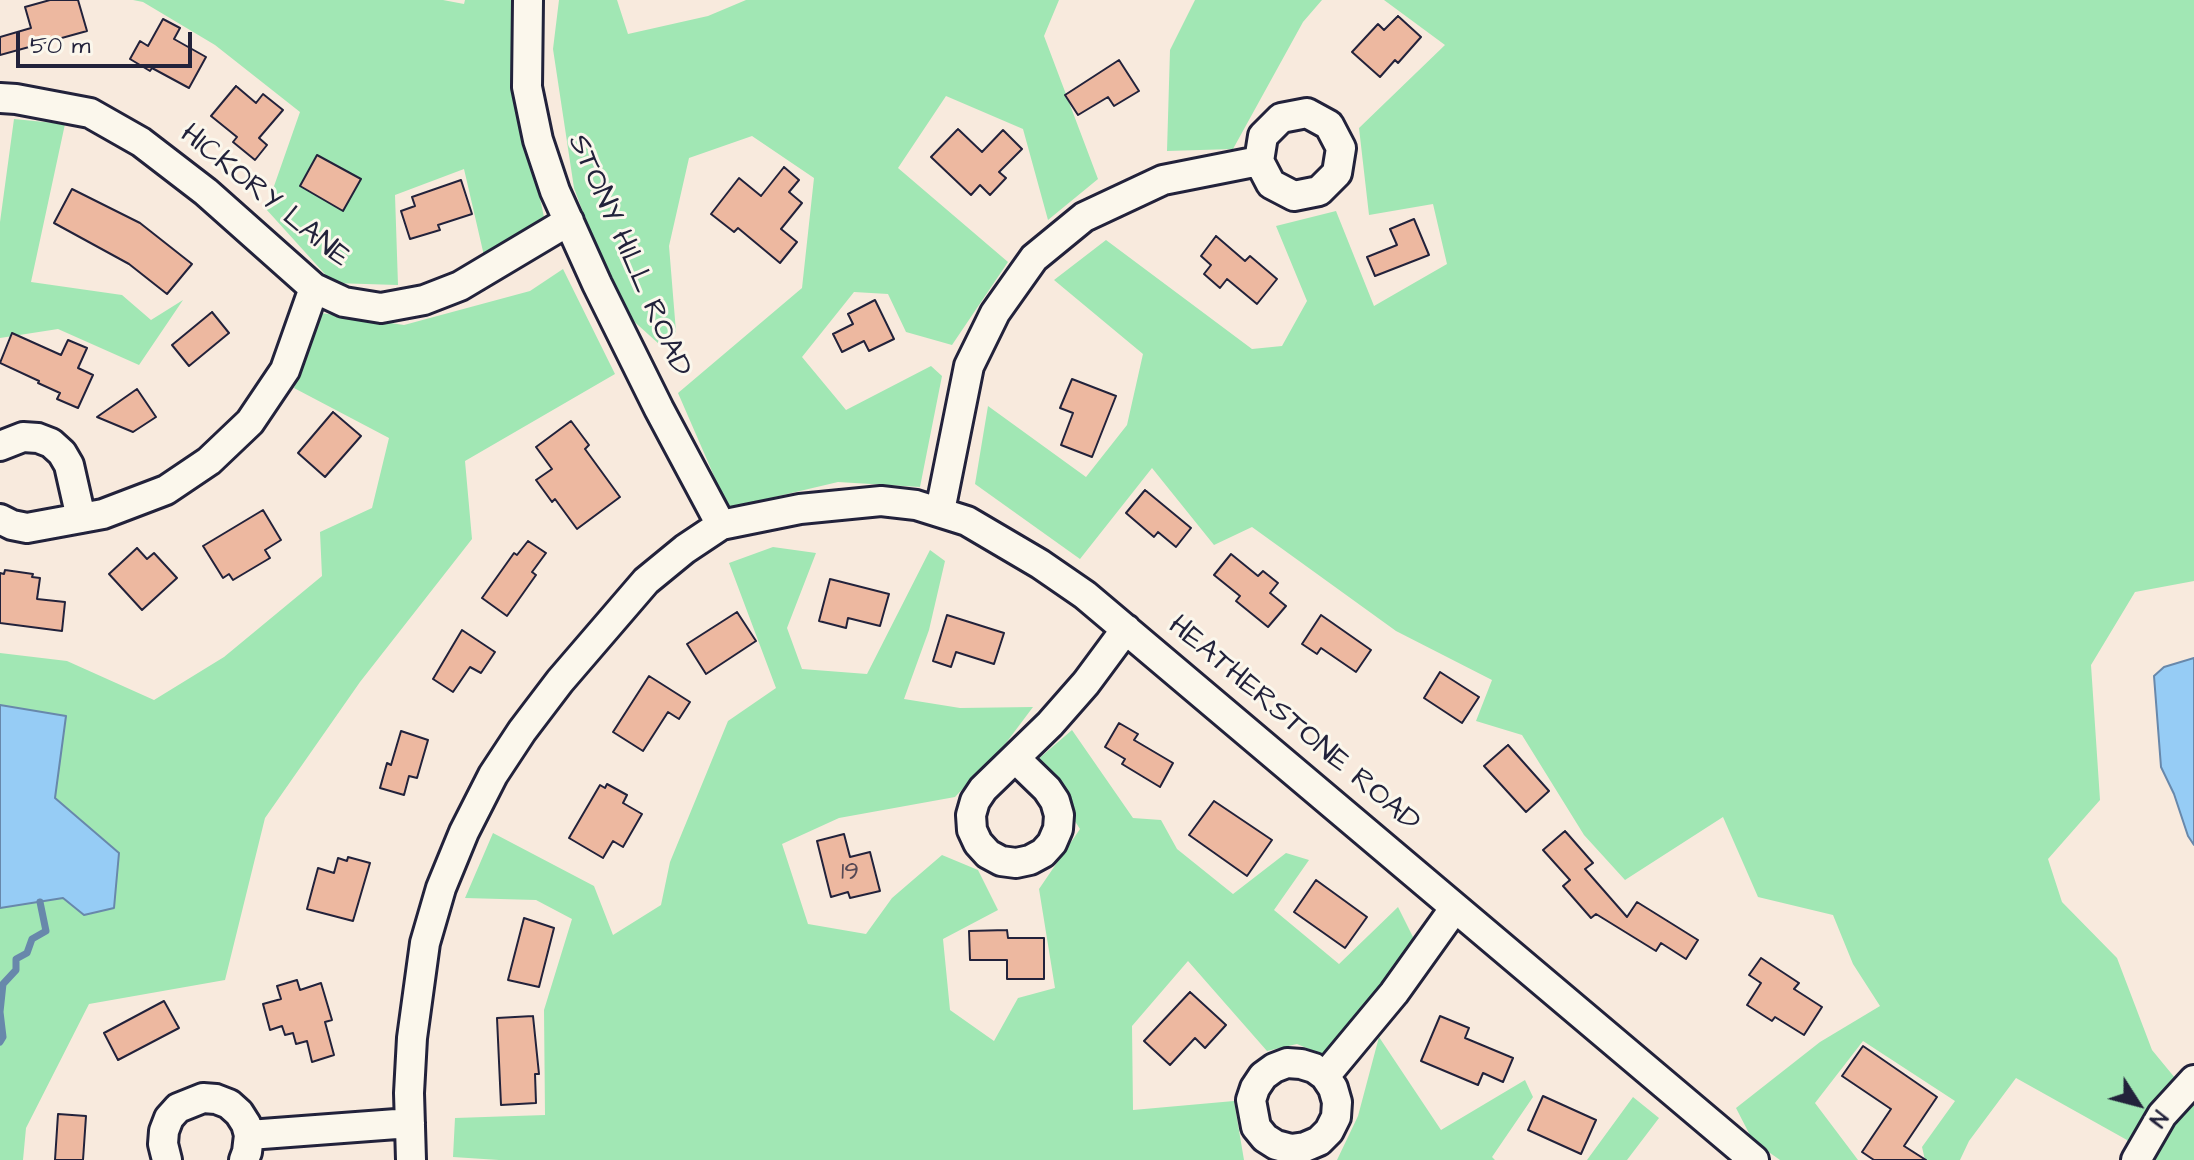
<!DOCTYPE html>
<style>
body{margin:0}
#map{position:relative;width:2194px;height:1160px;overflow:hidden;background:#f8eadd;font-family:"Architects Daughter",sans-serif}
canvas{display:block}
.north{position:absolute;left:2098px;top:1064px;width:80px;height:80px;-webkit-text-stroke:6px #fbf7ec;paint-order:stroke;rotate:126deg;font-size:22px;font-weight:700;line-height:32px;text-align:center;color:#22223b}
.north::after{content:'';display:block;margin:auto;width:28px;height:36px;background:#22223b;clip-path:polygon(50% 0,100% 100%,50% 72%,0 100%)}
.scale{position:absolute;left:16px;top:32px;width:176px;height:36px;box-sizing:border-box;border:4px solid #22223b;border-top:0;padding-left:10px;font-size:24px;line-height:28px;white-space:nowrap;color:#22223b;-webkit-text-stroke:6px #fbf7ec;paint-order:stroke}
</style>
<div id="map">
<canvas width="2194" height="1160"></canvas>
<div class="north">N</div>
<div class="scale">50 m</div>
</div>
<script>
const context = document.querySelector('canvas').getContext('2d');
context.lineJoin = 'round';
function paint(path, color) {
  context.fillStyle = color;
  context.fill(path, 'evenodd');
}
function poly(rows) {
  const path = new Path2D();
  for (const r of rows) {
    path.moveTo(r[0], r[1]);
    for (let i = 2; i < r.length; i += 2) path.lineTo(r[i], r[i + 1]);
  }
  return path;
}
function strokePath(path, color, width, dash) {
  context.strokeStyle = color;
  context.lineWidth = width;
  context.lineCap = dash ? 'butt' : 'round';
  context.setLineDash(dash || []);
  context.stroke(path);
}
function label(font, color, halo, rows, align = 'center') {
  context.font = font + ' "Architects Daughter",sans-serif';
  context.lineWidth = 6;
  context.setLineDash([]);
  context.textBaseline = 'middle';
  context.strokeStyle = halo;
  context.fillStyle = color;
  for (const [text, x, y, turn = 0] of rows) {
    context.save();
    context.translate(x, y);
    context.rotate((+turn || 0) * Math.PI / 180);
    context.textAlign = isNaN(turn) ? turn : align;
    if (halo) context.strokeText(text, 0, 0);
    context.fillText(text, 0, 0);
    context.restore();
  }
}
paint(poly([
 [133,0,443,0,464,4,465,0,518,0,518,95,544,217,485,260,464,169,395,195,398,285,333,283,266,209,300,112,215,45,143,2],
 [559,0,617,0,628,34,708,16,746,0,1059,0,1044,36,1098,179,1048,220,1023,129,946,96,898,168,1008,262,952,345,906,332,888,294,854,292,802,357,846,410,931,366,942,376,920,487,838,482,728,508,678,393,802,288,814,178,752,136,689,158,669,246,676,332,659,344,618,307,574,188,553,49],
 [1195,0,1322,0,1303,22,1233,149,1167,151,1170,50],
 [1384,0,2194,0,2194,581,2135,592,2091,665,2100,800,2048,859,2062,902,2117,958,2152,1050,2194,1101,2194,1160,2135,1160,2127,1140,2016,1078,1969,1141,1960,1160,1925,1160,1922,1147,1955,1101,1863,1041,1815,1103,1858,1160,1780,1160,1753,1141,1736,1108,1820,1042,1880,1006,1853,964,1833,915,1758,897,1723,817,1625,880,1584,835,1522,735,1476,721,1492,680,1396,631,1252,527,1214,545,1152,468,1080,559,975,484,988,406,1086,477,1127,425,1143,354,1054,280,1106,240,1252,349,1282,346,1307,301,1276,226,1336,211,1374,306,1447,264,1433,204,1369,215,1359,128,1445,45],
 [14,119,65,124,31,282,122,295,151,320,183,300,139,365,58,329,0,338,0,222],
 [563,269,615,374,465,461,472,539,360,682,265,818,225,980,89,1004,26,1128,23,1160,0,1160,0,908,63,898,84,915,55,798,66,716,0,705,0,653,67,661,154,700,224,657,322,576,320,532,372,508,389,438,294,388,321,313,404,325,530,291],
 [773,547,816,553,787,628,802,669,867,674,930,550,945,561,929,630,904,699,960,708,1033,707,1006,743,955,797,839,818,782,844,808,924,866,934,892,898,942,855,978,870,998,910,943,939,950,1010,994,1041,1018,998,1055,988,1039,889,1080,829,1036,761,1072,730,1133,818,1161,820,1177,849,1233,894,1286,853,1309,860,1274,910,1339,964,1398,907,1415,941,1323,1055,1297,1044,1267,1051,1188,961,1132,1026,1133,1110,1234,1101,1244,1160,499,1160,453,1157,455,1118,545,1115,544,1010,572,919,536,900,465,898,493,833,594,886,613,935,661,905,670,862,728,721,776,688,729,563],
 [1379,1037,1441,1130,1525,1080,1533,1097,1492,1157,1495,1160,1337,1160,1358,1116],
 [1633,1097,1659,1118,1627,1160,1587,1160]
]), '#a1e7b4');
const water = poly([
 [2194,658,2194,845,2188,836,2174,794,2161,767,2154,676,2164,667,2194,658],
 [0,705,66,716,55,798,119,853,114,908,84,915,63,898,0,908,0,705]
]);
paint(water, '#96ccf5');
strokePath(water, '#6888ab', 2);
strokePath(poly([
 [0,1042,3,1037,0,1012,3,984,16,970,16,959,27,953,32,939,46,931,40,902]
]), '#6888ab', 7);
const building = poly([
 [50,0,78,0,87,31,0,55,0,37,31,28,25,7,50,0],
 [1398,16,1421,37,1398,63,1395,60,1380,77,1352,52,1378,24,1384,30,1398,16],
 [163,19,180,28,174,39,206,57,189,88,152,68,150,71,130,59,140,41,148,46,163,19],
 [1119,60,1139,91,1114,106,1108,97,1078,115,1065,95,1119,60],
 [236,86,256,103,263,94,283,110,259,138,267,145,255,160,233,142,237,137,211,116,236,86],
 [958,129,982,152,1003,130,1022,149,999,172,1006,178,990,195,980,185,971,195,931,157,958,129],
 [317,155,361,179,343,211,300,186,317,155],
 [784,167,799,180,789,192,802,203,781,229,797,242,780,263,738,228,734,232,711,214,739,178,761,196,784,167],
 [461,180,472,214,438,225,440,230,410,239,401,211,415,206,412,197,461,180],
 [72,189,140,223,192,264,167,294,129,264,54,223,72,189],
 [1414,219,1429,255,1375,276,1367,257,1397,245,1390,229,1414,219],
 [1216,236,1245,261,1250,256,1277,279,1257,304,1227,279,1220,288,1204,274,1211,265,1201,256,1216,236],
 [875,300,894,339,869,351,864,341,842,352,833,334,853,324,848,314,875,300],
 [212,312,229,333,189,366,172,345,212,312],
 [12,333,61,355,68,340,87,348,78,368,93,375,78,408,57,399,60,393,38,383,39,381,0,363,12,333],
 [1072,379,1116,396,1092,457,1061,445,1073,413,1060,408,1072,379],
 [137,389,156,417,133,432,97,417,137,389],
 [333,412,361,436,325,477,298,453,333,412],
 [571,421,589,445,585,449,620,497,577,529,555,499,552,502,536,480,552,469,536,447,571,421],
 [1145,490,1191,528,1176,547,1158,532,1154,537,1126,513,1145,490],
 [263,510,281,540,265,550,270,558,233,580,229,574,223,578,203,546,263,510],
 [528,541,546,553,532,572,536,575,507,616,482,598,514,553,517,555,528,541],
 [137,548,147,559,154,553,177,578,142,610,109,574,137,548],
 [1231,554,1258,576,1263,571,1278,583,1270,593,1286,606,1268,627,1236,601,1240,596,1214,575,1231,554],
 [5,570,33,574,32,577,40,578,37,599,65,602,62,631,0,623,0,573,4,574,5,570],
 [830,579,889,594,880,626,848,618,846,628,819,621,830,579],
 [737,612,756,641,706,674,687,644,737,612],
 [947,615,1004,633,994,664,956,652,951,667,933,661,947,615],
 [1321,615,1371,650,1356,672,1321,648,1317,654,1302,644,1321,615],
 [462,630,495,652,481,673,470,667,453,692,433,679,462,630],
 [1440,672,1479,697,1462,723,1424,698,1440,672],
 [649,676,690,702,679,719,668,712,643,751,613,732,649,676],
 [1119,723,1138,734,1134,740,1173,763,1160,787,1122,764,1125,759,1105,747,1119,723],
 [401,731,428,740,417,778,409,776,404,795,380,788,387,763,391,765,401,731],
 [1508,745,1549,791,1526,812,1484,766,1508,745],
 [607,784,627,795,623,803,642,814,623,847,613,841,603,858,569,838,600,785,605,788,607,784],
 [1214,801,1272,840,1247,876,1189,835,1214,801],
 [1565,831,1593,863,1585,869,1627,917,1637,902,1698,940,1686,959,1661,943,1656,951,1596,914,1591,918,1563,886,1570,880,1543,850,1565,831],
 [844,834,850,857,870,852,880,891,850,898,848,892,831,897,817,841,844,834],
 [348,857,370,863,353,921,307,909,318,868,334,873,338,858,347,861,348,857],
 [1316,880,1367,917,1345,948,1294,912,1316,880],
 [524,918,554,928,539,987,508,980,524,918],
 [1007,930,1008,938,1044,938,1044,979,1007,979,1007,960,970,960,969,931,1007,930],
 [1761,958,1799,983,1794,989,1822,1007,1804,1035,1775,1017,1772,1021,1747,1005,1761,983,1749,975,1761,958],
 [297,980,300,990,321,983,332,1020,325,1022,334,1055,312,1062,307,1041,296,1044,293,1033,285,1035,282,1026,270,1030,263,1004,281,999,277,986,297,980],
 [1190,992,1226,1025,1205,1048,1195,1038,1170,1065,1144,1041,1190,992],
 [164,1001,179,1028,118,1060,104,1033,164,1001],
 [533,1016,539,1074,535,1074,536,1103,501,1105,497,1018,533,1016],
 [1440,1016,1469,1028,1465,1038,1513,1058,1503,1082,1483,1073,1478,1085,1421,1061,1440,1016],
 [1863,1046,1937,1097,1904,1146,1926,1160,1874,1160,1862,1152,1891,1109,1842,1076,1863,1046],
 [1543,1096,1596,1120,1581,1154,1528,1130,1543,1096],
 [58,1114,86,1116,83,1160,55,1160,58,1114]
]);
paint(building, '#edb8a0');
strokePath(building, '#22223b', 2);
const street = poly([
 [528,0,527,87,538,140,555,191,597,284,659,409,721,525],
 [0,98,16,99,90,113,141,142,206,192,314,288,344,302,381,308,424,300,460,286,569,221],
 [0,446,23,437,38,438,51,443,62,453,69,465,81,518],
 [940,511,969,366,995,313,1034,258,1084,217,1163,180,1259,161,1271,184,1294,196,1319,191,1337,173,1341,148,1329,125,1307,113,1281,118,1263,136,1259,161],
 [0,519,12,525,27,528,103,514,166,490,209,461,250,422,285,370,314,288],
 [1015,758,1047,789,1055,801,1059,815,1058,829,1052,843,1043,853,1030,860,1016,863,1001,861,988,854,978,843,972,830,971,815,975,801,983,789,1050,724,1086,683,1126,629],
 [1325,1076,1314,1068,1301,1064,1287,1063,1274,1068,1263,1076,1255,1088,1251,1100,1256,1127,1265,1138,1276,1145,1291,1149,1305,1147,1319,1141,1329,1131,1336,1117,1337,1102,1333,1088,1325,1076,1394,993,1454,909],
 [249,1135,410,1123],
 [167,1160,163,1144,164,1131,169,1118,178,1108,203,1098,216,1099,229,1104,239,1113,246,1124,249,1135,247,1152,244,1160],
 [411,1160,409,1093,412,1038,425,943,441,888,464,832,493,775,522,731,560,681,646,581,685,549,721,525,800,509,881,501,916,505,967,521,1040,564,1085,595,1754,1160],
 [2136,1160,2162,1115,2194,1080]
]);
strokePath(street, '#22223b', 34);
strokePath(street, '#fbf7ec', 28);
label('26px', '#554854', null, [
 ["19",850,874]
]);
label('30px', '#22223b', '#fbf7ec', [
 ["HICKORY LANE",264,197,39],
 ["STONY HILL ROAD",628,256,66],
 ["HEATHERSTONE ROAD",1293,725,40]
]);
</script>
